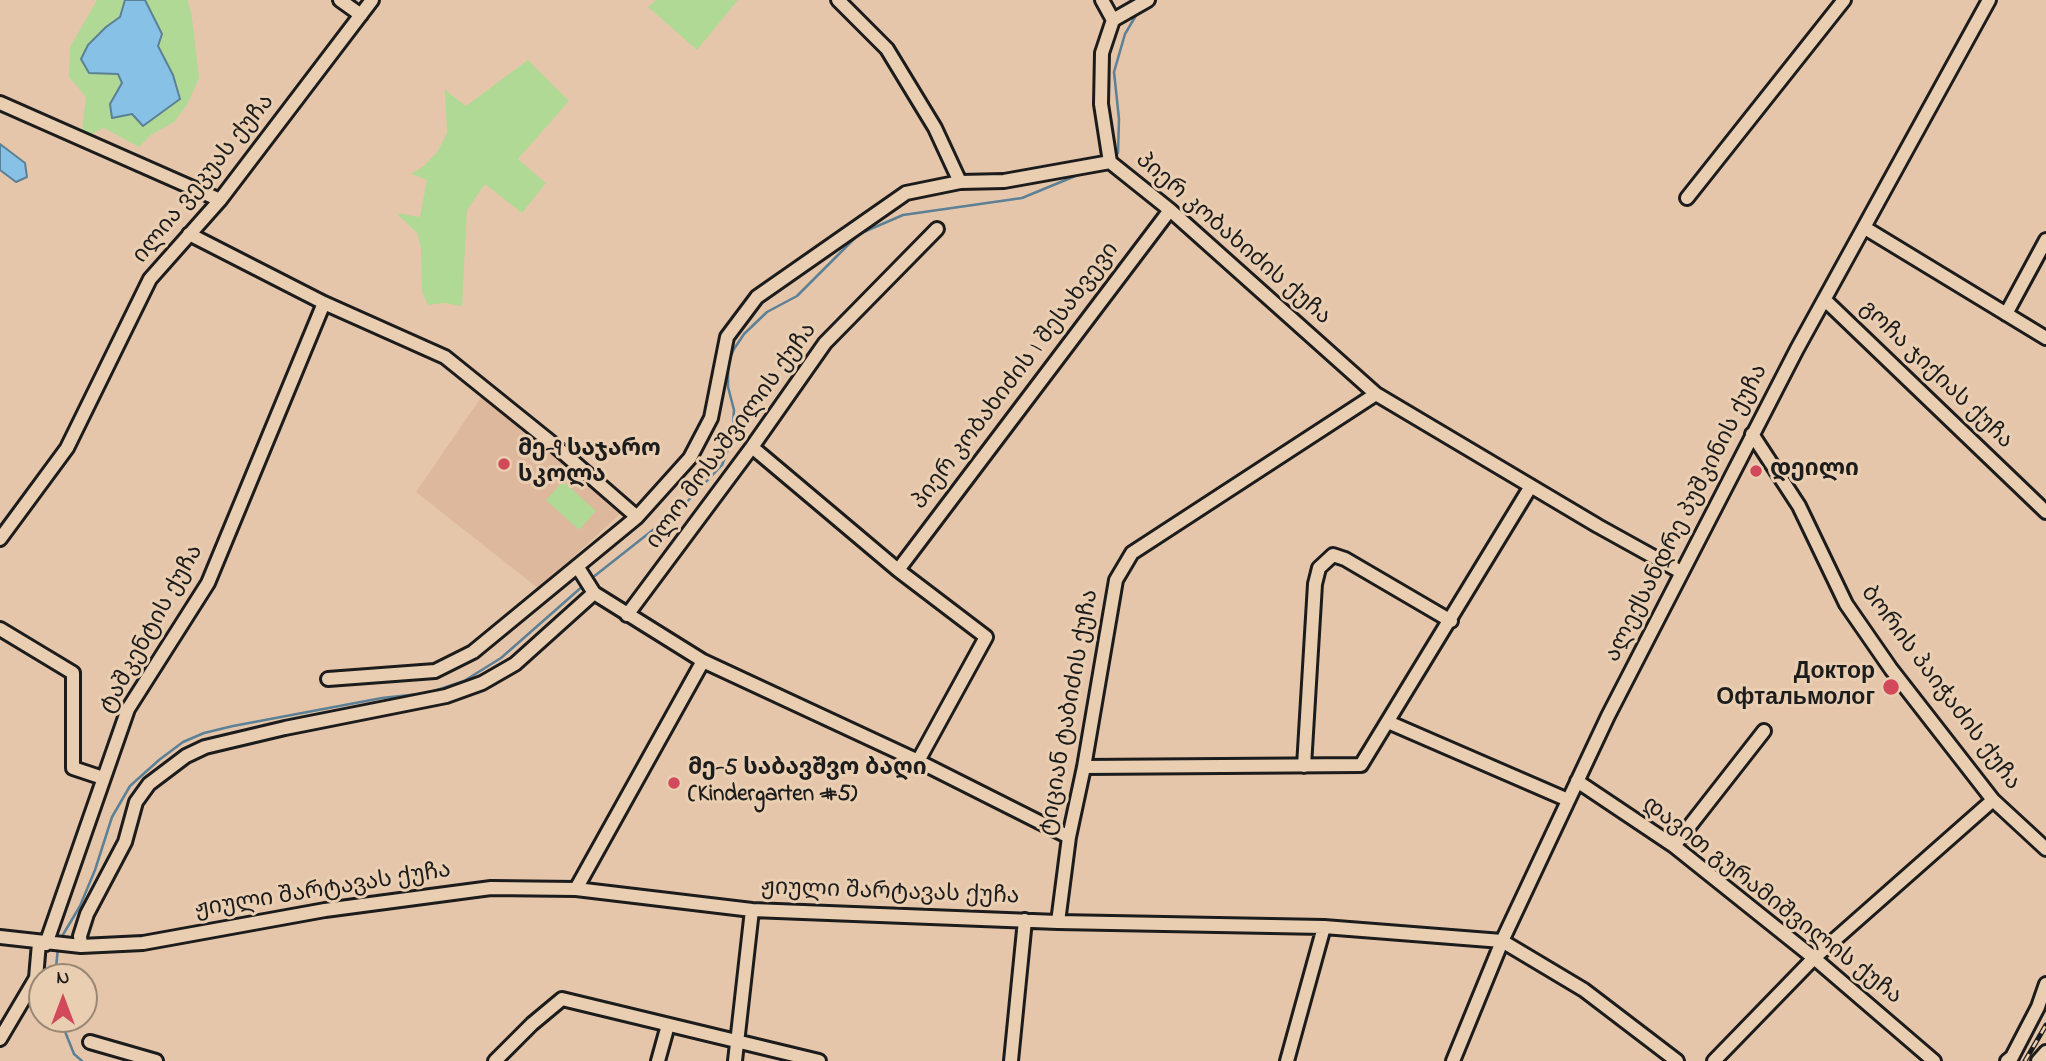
<!DOCTYPE html>
<meta charset="utf-8">
<style>
body{margin:0}
#map{position:relative;width:2046px;height:1061px;overflow:hidden;background:#e6c6aa;font-family:"Indie Flower",sans-serif}
canvas{display:block}
.north{position:absolute;left:28px;top:963px;width:70px;height:70px;box-sizing:border-box;background:#eaceb1;border:2px solid #988775;border-radius:50%;rotate:0deg;font-size:19px;font-weight:700;line-height:28px;text-align:center;color:#1c1c1c}
.north::after{content:'';display:block;margin:auto;width:24px;height:32px;background:#d1495b;clip-path:polygon(50% 0,100% 100%,50% 72%,0 100%)}
</style>
<div id="map">
<canvas width="2046" height="1061"></canvas>
<div class="north">N</div>
</div>
<script>
const context = document.querySelector('canvas').getContext('2d');
context.lineJoin = 'round';
function paint(path, color) {
  context.fillStyle = color;
  context.fill(path, 'evenodd');
}
function poly(rows) {
  const path = new Path2D();
  for (const r of rows) {
    path.moveTo(r[0], r[1]);
    for (let i = 2; i < r.length; i += 2) path.lineTo(r[i], r[i + 1]);
  }
  return path;
}
function strokePath(path, color, width, dash) {
  context.strokeStyle = color;
  context.lineWidth = width;
  context.lineCap = dash ? 'butt' : 'round';
  context.setLineDash(dash || []);
  context.stroke(path);
}
function label(font, color, halo, rows, align = 'center') {
  context.font = font + ' "Indie Flower","Noto Sans Georgian",sans-serif';
  context.lineWidth = 6;
  context.setLineDash([]);
  context.textBaseline = 'middle';
  context.strokeStyle = halo;
  context.fillStyle = color;
  for (const [text, x, y, turn = 0] of rows) {
    context.save();
    context.translate(x, y);
    context.rotate((+turn || 0) * Math.PI / 180);
    context.textAlign = isNaN(turn) ? turn : align;
    if (halo) context.strokeText(text, 0, 0);
    context.fillText(text, 0, 0);
    context.restore();
  }
}
paint(poly([
 [484,393,624,510,539,589,416,492]
]), '#ddb89d');
paint(poly([
 [97,0,188,0,192,18,199,78,187,105,174,122,151,135,139,147,104,128,81,139,86,97,69,77,70,47],
 [656,0,738,0,697,50,648,7],
 [528,60,569,101,518,159,546,183,522,213,485,184,467,210,462,306,444,303,428,305,422,292,421,247,417,233,396,213,420,217,427,180,411,174,424,166,438,151,447,133,445,90,466,106],
 [563,481,596,511,579,530,546,500]
]), '#b0d995');
const water = poly([
 [125,0,145,0,162,34,158,46,173,75,180,99,143,126,132,114,112,118,110,104,122,83,118,74,89,73,81,59,88,45,106,27,120,17,125,0],
 [0,144,25,163,27,177,16,182,0,170,0,144]
]);
paint(water, '#87c2e6');
strokePath(water, '#5c8095', 2);
strokePath(poly([
 [1114,155,1118,153,1119,119,1114,72,1125,34,1138,12],
 [592,578,682,507,722,465,732,439,734,410,728,387,728,362,734,349,744,334,767,312,797,296,859,234,903,215,1022,198,1085,172],
 [61,938,80,906,95,870,112,817,130,786,159,760,183,742,204,733,233,726,382,698,428,693,464,681,501,658,584,585],
 [55,977,58,948],
 [60,1019,74,1054,82,1061]
]), '#5c8095', 2.5);
const minor = poly([
 [340,0,361,15],
 [838,0,887,49,935,128,960,182],
 [1102,0,1113,20,1102,53,1101,104,1110,162],
 [1113,20,1148,0],
 [0,103,220,200],
 [1110,162,1170,210,1376,394,1598,526,1681,572],
 [1687,198,1844,0],
 [1865,228,2046,338],
 [189,234,324,303,445,357,553,444,637,517],
 [1825,300,2046,512],
 [2006,314,2046,240],
 [1752,434,1799,506,1846,604,1891,669,1993,800,2046,849],
 [752,447,898,570,986,637,918,761],
 [0,539,67,448,150,279,220,200,372,0],
 [577,566,594,593,703,661,918,761,1069,837],
 [898,570,1170,210],
 [627,615,752,447,825,343,937,229],
 [0,629,73,673,73,768,103,778],
 [328,679,435,671,473,652,637,517,690,458,711,418,727,337,757,297,906,193,960,182,1004,181,1110,162],
 [1388,722,1568,800],
 [1304,766,1315,584,1319,568,1333,555,1345,559,1451,621],
 [1084,767,1361,765,1531,486],
 [1577,781,1674,846,1814,958,1934,1061],
 [1674,846,1764,731],
 [576,889,703,661],
 [1058,922,1069,837,1084,767,1116,580,1132,553,1376,394],
 [0,937,81,946,143,943,325,910,491,888,576,889,752,910,1058,922,1324,927,1502,941,1584,990,1677,1061],
 [46,944,128,709,208,583,324,303],
 [81,946,80,936,87,914,125,842,136,802,149,784,186,756,205,747,285,728,446,696,482,683,515,664,594,593],
 [0,1039,36,978,39,943],
 [90,1042,156,1061],
 [495,1061,532,1024,562,999,819,1061],
 [658,1061,668,1025],
 [735,1061,752,910],
 [1011,1061,1025,920],
 [1287,1061,1324,927],
 [1453,1061,1503,939,1608,716,1797,349,1989,0],
 [1714,1061,1814,958,1993,800],
 [2007,1061,2012,1057,2038,1007,2046,984],
 [2038,1061,2046,1052]
]);
strokePath(minor, '#1c1c1c', 18);
strokePath(minor, '#eaceb1', 12);
const rail = poly([
 [2025,1061,2046,1025]
]);
strokePath(rail, '#1c1c1c', 5);
strokePath(rail, '#eaceb1', 2.5, [8]);
for (const [x, y, r, color] of [
 [504,464,7,"#d1495b"],
 [1756,471,7,"#d1495b"],
 [1891,687,9,"#d1495b"],
 [674,783,7,"#d1495b"]
]) {
  const dot = new Path2D();
  dot.arc(x, y, r, 0, 2 * Math.PI);
  context.fillStyle = color;
  context.fill(dot);
  strokePath(dot, '#eaceb1', 2.5);
}
label('23px', '#1c1c1c', '#eaceb1', [
 ["ილია ვეკუას ქუჩა",205,180,-51],
 ["პიერ კობახიძის ქუჩა",1232,240,41],
 ["გოჩა ჯიქიას ქუჩა",1935,376,44],
 ["პიერ კობახიძის I შესახვევი",1017,377,-53],
 ["ილო მოსაშვილის ქუჩა",733,437,-54],
 ["ალექსანდრე პუშკინის ქუჩა",1688,514,-63],
 ["ტაშკენტის ქუჩა",153,630,-61],
 ["ბორის პაიჭაძის ქუჩა",1939,689,53],
 ["ტიციან ტაბიძის ქუჩა",1071,713,-80],
 ["ჟიული შარტავას ქუჩა",323,892,-9],
 ["ჟიული შარტავას ქუჩა",890,894,2],
 ["დავით გურამიშვილის ქუჩა",1771,902,38]
]);
label('bold 23px', '#1c1c1c', '#eaceb1', [
 ["მე-9 საჯარო",518,451],
 ["სკოლა",518,477],
 ["დეილი",1770,471],
 ["Доктор",1875,674,"right"],
 ["Офтальмолог",1875,700,"right"],
 ["მე-5 საბავშვო ბაღი",688,770],
 ["(Kindergarten #5)",688,796]
], 'left');
</script>
